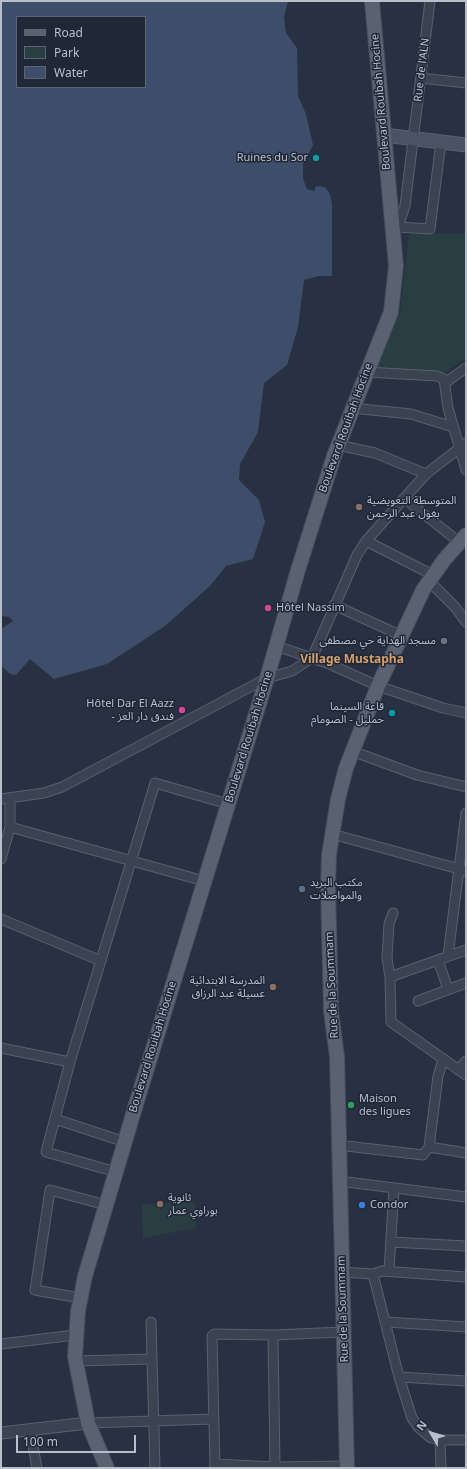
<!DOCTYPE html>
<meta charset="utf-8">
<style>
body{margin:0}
#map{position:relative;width:467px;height:1469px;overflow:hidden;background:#273142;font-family:"Noto Sans",sans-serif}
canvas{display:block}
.frame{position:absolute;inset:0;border:2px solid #b8bfcb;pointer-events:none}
.legend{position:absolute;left:16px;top:16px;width:130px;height:72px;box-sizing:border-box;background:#202837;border:1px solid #5d6472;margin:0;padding:5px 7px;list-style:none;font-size:12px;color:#b8bfcb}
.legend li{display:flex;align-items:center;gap:8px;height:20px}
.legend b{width:20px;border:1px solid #5d6472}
.north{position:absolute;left:411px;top:1413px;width:40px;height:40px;-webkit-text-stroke:3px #202837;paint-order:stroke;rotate:308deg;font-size:11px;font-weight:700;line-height:16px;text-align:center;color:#b8bfcb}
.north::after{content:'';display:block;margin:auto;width:14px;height:18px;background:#b8bfcb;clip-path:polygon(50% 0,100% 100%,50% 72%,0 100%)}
.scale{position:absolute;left:16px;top:1435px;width:120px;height:18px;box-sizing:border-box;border:2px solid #b8bfcb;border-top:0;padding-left:5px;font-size:12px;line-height:14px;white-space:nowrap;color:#b8bfcb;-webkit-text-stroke:3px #202837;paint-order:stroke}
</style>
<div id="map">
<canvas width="467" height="1469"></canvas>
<div class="frame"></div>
<ul class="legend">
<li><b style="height:5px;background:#5a6271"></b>Road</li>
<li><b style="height:11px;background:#293e43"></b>Park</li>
<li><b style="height:11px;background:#3e4d6a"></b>Water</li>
</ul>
<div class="north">N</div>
<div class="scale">100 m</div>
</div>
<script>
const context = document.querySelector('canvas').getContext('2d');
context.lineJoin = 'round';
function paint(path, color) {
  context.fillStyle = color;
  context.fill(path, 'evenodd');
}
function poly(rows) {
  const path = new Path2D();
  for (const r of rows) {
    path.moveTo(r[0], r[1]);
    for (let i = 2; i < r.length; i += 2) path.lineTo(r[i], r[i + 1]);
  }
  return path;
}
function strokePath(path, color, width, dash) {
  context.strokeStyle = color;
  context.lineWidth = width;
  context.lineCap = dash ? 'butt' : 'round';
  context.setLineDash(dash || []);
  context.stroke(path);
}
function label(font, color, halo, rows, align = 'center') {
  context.font = font + ' "Noto Sans","Noto Sans Arabic",sans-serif';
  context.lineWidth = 3;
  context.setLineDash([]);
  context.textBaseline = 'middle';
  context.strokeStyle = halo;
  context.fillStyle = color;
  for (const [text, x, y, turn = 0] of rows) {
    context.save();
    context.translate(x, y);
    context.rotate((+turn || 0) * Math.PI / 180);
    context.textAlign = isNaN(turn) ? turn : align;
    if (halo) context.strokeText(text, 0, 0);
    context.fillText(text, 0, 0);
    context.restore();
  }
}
paint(poly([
 [409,234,466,234,466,357,446,373,373,368,400,312],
 [194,1202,196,1228,143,1238,142,1204]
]), '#293e43');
paint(poly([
 [1,1,288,1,284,17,286,33,297,48,298,96,306,114,313,145,303,164,303,179,307,189,314,191,316,186,325,187,330,194,332,204,332,276,318,276,304,280,298,327,287,365,264,383,258,432,240,464,239,480,259,500,265,522,253,559,226,566,210,586,165,626,107,664,54,679,30,659,16,675,10,674,1,666,1,629,13,621,9,617,1,616],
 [17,17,145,17,145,87,17,87]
]), '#3e4d6a');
const minor = poly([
 [421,78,466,83],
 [398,227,430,229,441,142],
 [394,234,398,227,405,206,430,1],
 [366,372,437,376,444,379,448,408,466,470],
 [445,383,466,368],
 [352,408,411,414,453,427],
 [338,445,375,453,426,474],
 [404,498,459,542],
 [366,541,433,575],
 [428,580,455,607,466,622],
 [334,605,402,636],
 [276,646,327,663,378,686,443,708,466,713],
 [312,658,357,555,366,541,426,474,466,443],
 [352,751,417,775,466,787],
 [1,799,44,793,62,787,267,678,292,671,312,658],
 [10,827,204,881],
 [332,834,466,871],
 [1,859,10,827,10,798],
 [393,913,389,924,387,958,390,977,391,1022,466,1075],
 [1,919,101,961],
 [448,956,466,813],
 [438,960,448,989],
 [390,977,466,950],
 [418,1001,466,983],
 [1,1048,70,1062],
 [458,1070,466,1061],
 [55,1119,125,1142],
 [338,1145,423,1155,429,1147,438,1076,443,1060],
 [429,1147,466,1153],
 [116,1172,46,1152,70,1062,155,783,228,804],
 [339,1181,466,1197],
 [391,1242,466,1246],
 [389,1271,394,1188],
 [342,1272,373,1274,382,1271,466,1277],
 [373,1274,399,1377,412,1418,419,1428,431,1438,440,1440,466,1440],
 [80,1298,35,1290,50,1190,106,1205],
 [151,1322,155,1468],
 [386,1322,466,1327],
 [273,1335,275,1467],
 [1,1344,75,1335],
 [76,1361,152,1359],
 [399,1377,466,1381],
 [88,1423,214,1419],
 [30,1429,37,1468],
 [440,1440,441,1468],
 [215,1464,275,1467,347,1466],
 [215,1468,212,1336,215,1334,273,1335,343,1332]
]);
const tertiary = poly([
 [1,1433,88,1423]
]);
const secondary = poly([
 [384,135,466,145]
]);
const primary = poly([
 [107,1468,88,1423,75,1357,78,1311,85,1276,137,1101,267,678,298,570,334,456,391,312,396,266,372,1],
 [347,1468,337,1057,331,1011,328,887,329,855,338,799,346,768,378,686,423,590,444,560,466,535]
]);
strokePath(minor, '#59616f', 11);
strokePath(tertiary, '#59616f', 13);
strokePath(secondary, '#59616f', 15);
strokePath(primary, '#454c5b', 16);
strokePath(minor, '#3b4351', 9);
strokePath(tertiary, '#3b4351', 11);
strokePath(secondary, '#4a5264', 13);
strokePath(primary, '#5a6271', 14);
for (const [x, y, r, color] of [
 [316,158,4,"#0f9aa8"],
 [359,507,4,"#8d6e63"],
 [268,608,4,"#d1479c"],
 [444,641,4,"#6b7280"],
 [182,710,4,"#d1479c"],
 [392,713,4,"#0f9aa8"],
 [302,889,4,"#5c6f8a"],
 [273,987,4,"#8d6e63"],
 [351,1105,4,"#2e9e5b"],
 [160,1204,4,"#8d6e63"],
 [362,1205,4,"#3f7fe0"]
]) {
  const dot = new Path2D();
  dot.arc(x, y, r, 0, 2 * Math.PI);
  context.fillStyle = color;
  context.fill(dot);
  strokePath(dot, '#202837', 1.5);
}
label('11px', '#b8bfcb', '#202837', [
 ["Rue de l'ALN",422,70,-83],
 ["Boulevard Rouibah Hocine",381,102,-95],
 ["Boulevard Rouibah Hocine",346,428,-70],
 ["Boulevard Rouibah Hocine",249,737,-73],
 ["Rue de la Soummam",332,985,-93],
 ["Boulevard Rouibah Hocine",153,1047,-73],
 ["Rue de la Soummam",343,1309,-92]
]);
label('11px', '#b8bfcb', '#202837', [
 ["Ruines du Sor",308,158,"right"],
 ["المتوسطة التعويضية",367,501],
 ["بغول عبد الرحمن",367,514],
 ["Hôtel Nassim",276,608],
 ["مسجد الهداية حي مصطفى",436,641,"right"],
 ["Hôtel Dar El Aazz",174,704,"right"],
 ["- فندق دار العز",174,717,"right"],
 ["قاعة السينما",384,707,"right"],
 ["حمليل - الصومام",384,720,"right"],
 ["مكتب البريد",310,883],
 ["والمواصلات",310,896],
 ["المدرسة الابتدائية",265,981,"right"],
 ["عسيلة عبد الرزاق",265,994,"right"],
 ["Maison",359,1099],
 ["des ligues",359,1112],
 ["ثانوية",168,1198],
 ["بوراوي عمار",168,1211],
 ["Condor",370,1205]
], 'left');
label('bold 12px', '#d49f6b', '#202837', [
 ["Village Mustapha",352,660]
]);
</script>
